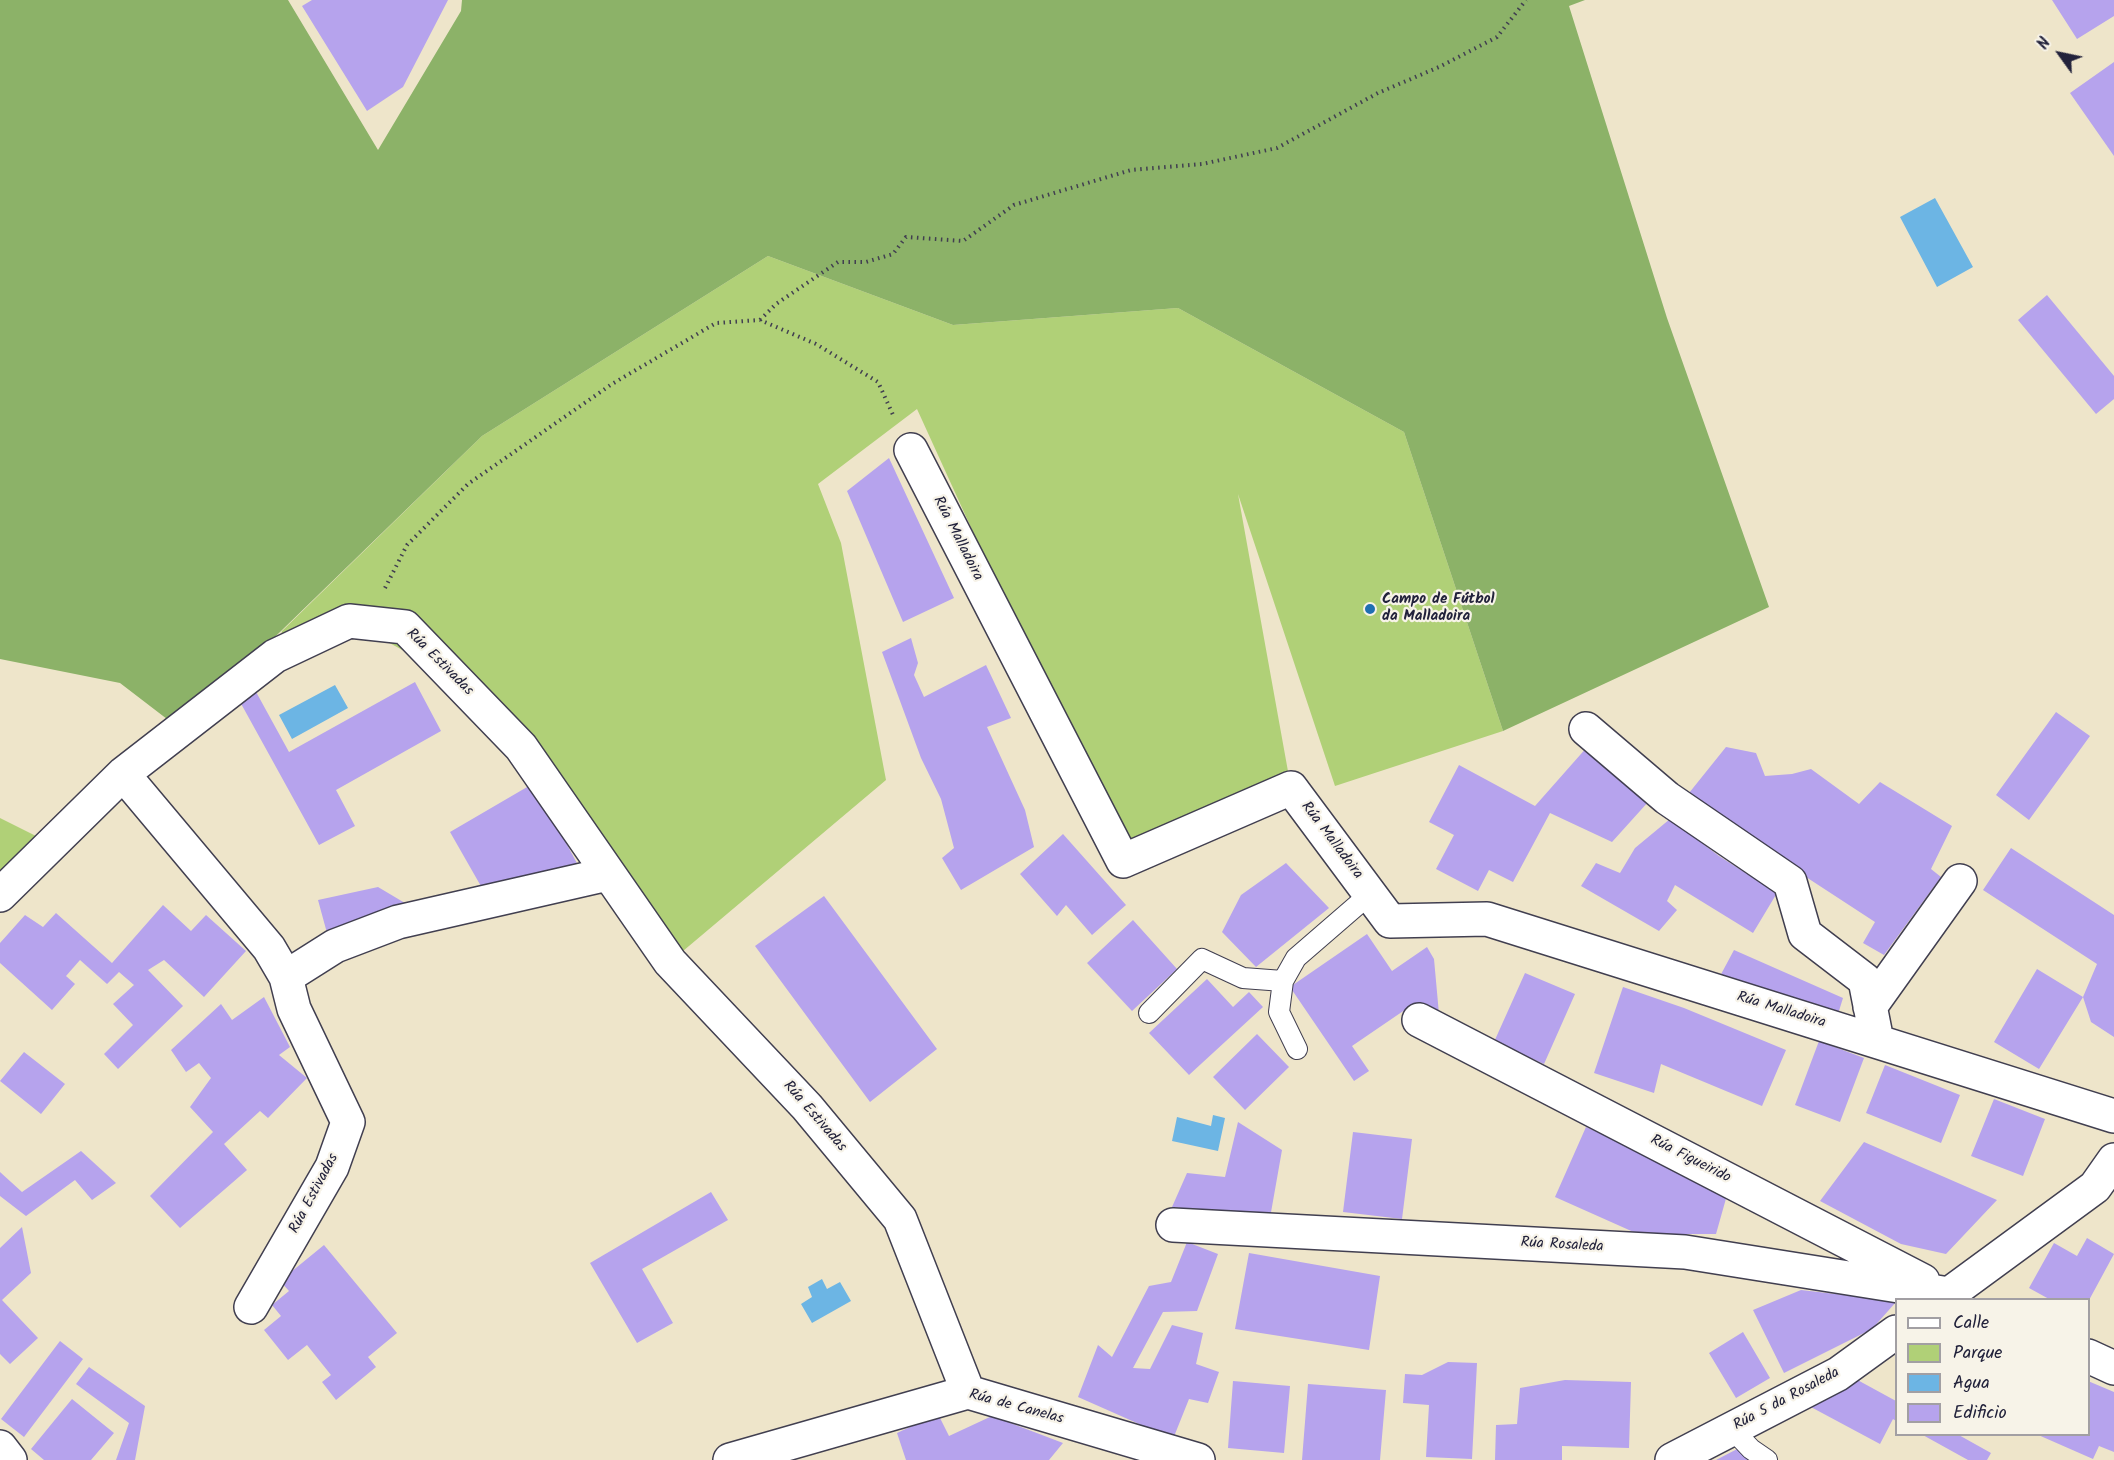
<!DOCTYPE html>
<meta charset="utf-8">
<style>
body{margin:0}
#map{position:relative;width:2114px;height:1460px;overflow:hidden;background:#eee5ca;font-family:Kalam,sans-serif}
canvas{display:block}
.legend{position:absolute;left:1895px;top:1298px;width:195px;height:138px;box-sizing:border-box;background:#f7f3e8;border:2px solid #a29fa3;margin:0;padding:8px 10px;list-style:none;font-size:18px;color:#22223b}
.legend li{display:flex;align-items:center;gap:12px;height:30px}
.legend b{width:30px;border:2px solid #a29fa3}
.north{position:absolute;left:2030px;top:24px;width:60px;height:60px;-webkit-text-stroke:4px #f7f3e8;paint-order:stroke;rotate:303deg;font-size:16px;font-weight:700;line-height:24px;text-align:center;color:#22223b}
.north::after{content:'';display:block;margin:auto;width:21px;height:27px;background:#22223b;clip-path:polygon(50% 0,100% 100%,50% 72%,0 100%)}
</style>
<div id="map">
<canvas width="2114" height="1460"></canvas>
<ul class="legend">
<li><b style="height:8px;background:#fff"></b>Calle</li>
<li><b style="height:16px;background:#b0d077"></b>Parque</li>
<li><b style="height:16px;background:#6cb5e4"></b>Agua</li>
<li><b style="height:16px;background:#b6a3ed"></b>Edificio</li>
</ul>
<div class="north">N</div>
</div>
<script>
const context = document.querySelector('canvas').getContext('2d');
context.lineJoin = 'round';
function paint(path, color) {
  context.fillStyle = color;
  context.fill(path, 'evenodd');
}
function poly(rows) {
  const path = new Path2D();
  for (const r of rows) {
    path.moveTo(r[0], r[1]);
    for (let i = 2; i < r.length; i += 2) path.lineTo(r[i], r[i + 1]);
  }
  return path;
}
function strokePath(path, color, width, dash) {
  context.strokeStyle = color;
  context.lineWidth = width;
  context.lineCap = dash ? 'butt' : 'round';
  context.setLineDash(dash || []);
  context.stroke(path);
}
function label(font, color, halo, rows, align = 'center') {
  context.font = font + ' Kalam,sans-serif';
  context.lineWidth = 4.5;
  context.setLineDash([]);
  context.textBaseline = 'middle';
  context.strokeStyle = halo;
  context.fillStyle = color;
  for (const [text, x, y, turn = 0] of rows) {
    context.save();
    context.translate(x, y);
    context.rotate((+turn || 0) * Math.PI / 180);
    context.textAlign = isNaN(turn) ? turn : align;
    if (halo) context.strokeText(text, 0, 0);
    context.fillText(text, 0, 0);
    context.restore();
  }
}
paint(poly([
 [768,256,953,325,1178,308,1404,432,1503,731,1335,786,1238,494,1291,788,1123,861,917,409,818,484,841,543,886,780,670,962,454,678,349,621,275,656,282,631,482,436],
 [0,818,52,844,0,897]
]), '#b0d077');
paint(poly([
 [0,0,288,0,378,150,461,11,462,0,1585,0,1569,6,1667,318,1769,607,1503,731,1404,432,1178,308,953,325,768,256,482,436,180,729,120,683,0,659]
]), '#8cb268');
paint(poly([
 [1935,198,1973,267,1937,287,1900,217],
 [335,685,348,708,292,739,279,715],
 [1213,1115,1225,1118,1218,1151,1172,1141,1177,1117,1211,1126],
 [822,1279,827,1289,840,1282,851,1301,812,1323,801,1304,812,1297,808,1287]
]), '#6cb5e4');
paint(poly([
 [312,0,448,0,403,87,367,111,302,6],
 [2052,0,2114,0,2114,16,2077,39],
 [2114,62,2114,156,2070,93],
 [2047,295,2114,376,2114,399,2096,414,2018,320],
 [889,458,954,598,903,622,847,491],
 [911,638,918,663,914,675,924,697,986,665,1011,718,987,727,1025,810,1034,847,961,890,942,858,954,848,941,799,921,758,882,652],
 [415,682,441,731,336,790,355,826,319,845,239,700,255,690,289,752],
 [2056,712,2090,736,2029,820,1996,795],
 [1588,746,1649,801,1612,842,1550,813,1513,882,1489,870,1478,891,1436,869,1454,835,1429,822,1459,765,1535,806],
 [1726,747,1756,753,1765,776,1792,774,1811,769,1859,804,1880,782,1952,826,1931,869,1941,877,1884,955,1863,943,1875,922,1685,798],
 [534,783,579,867,482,888,450,832],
 [1670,819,1719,856,1777,893,1753,933,1675,885,1667,901,1677,910,1659,931,1581,886,1596,863,1620,873,1635,848],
 [1063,834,1126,905,1092,935,1066,905,1057,916,1020,874],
 [2011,848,2114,915,2114,1037,2091,1022,2083,997,2097,964,1983,890],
 [1286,863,1329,908,1256,967,1222,932,1241,895],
 [378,887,415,909,327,933,318,900],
 [824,896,937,1049,870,1102,755,946],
 [163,905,191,931,206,915,246,951,204,997,164,960,148,970,183,1006,118,1069,104,1054,133,1025,113,1004,134,985,119,972,107,984,80,960,66,976,75,984,52,1010,0,963,0,943,25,915,43,927,56,913,112,963],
 [1133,920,1177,969,1132,1011,1087,963],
 [1367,934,1392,971,1427,947,1434,959,1439,1014,1415,1003,1352,1046,1369,1071,1354,1081,1290,987],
 [1734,950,1843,998,1838,1014,1719,978],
 [2037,969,2083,997,2039,1069,1994,1042],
 [1525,973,1575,994,1544,1064,1494,1042],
 [1207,979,1233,1007,1249,992,1263,1007,1189,1075,1149,1033],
 [1623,987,1684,1008,1786,1050,1762,1106,1661,1064,1654,1093,1594,1073],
 [264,997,290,1047,279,1055,307,1078,268,1118,260,1111,224,1144,247,1170,180,1228,150,1196,213,1132,190,1107,211,1078,199,1063,186,1072,171,1050,221,1004,232,1020],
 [1257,1034,1289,1067,1245,1110,1213,1077],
 [1819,1041,1864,1058,1840,1122,1795,1105],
 [24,1052,65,1084,41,1114,0,1081],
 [1885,1065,1960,1095,1941,1143,1866,1113],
 [1994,1099,2045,1119,2023,1176,1971,1156],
 [1238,1122,1282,1150,1270,1218,1172,1207,1187,1173,1225,1177],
 [1586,1127,1668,1163,1727,1195,1716,1234,1638,1234,1555,1197],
 [1353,1132,1412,1139,1402,1219,1343,1212],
 [1864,1142,1997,1200,1946,1254,1901,1244,1820,1201],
 [81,1151,116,1183,92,1200,75,1180,26,1216,0,1196,0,1172,22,1192],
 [711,1192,728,1220,642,1269,673,1323,637,1343,590,1263],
 [22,1227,31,1273,2,1300,38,1338,10,1364,0,1354,0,1248],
 [2087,1238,2114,1254,2088,1302,2088,1299,2049,1299,2029,1288,2054,1243,2077,1256],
 [1187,1242,1218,1254,1197,1311,1163,1312,1133,1368,1150,1369,1172,1325,1203,1333,1196,1364,1219,1372,1208,1403,1189,1399,1173,1439,1078,1397,1098,1345,1112,1357,1149,1286,1171,1282],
 [324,1245,397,1333,368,1357,376,1367,336,1400,322,1382,331,1375,307,1345,288,1360,264,1330,281,1316,272,1305,289,1291,280,1281],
 [1249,1253,1380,1276,1369,1350,1235,1329],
 [1801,1290,1896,1301,1896,1302,1872,1329,1784,1373,1753,1310],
 [1743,1332,1770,1378,1736,1398,1709,1353],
 [60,1341,83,1359,24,1437,1,1419],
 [1448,1362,1477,1363,1472,1459,1426,1457,1429,1405,1403,1403,1405,1374,1422,1375],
 [89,1367,145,1406,135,1460,116,1460,129,1423,76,1384],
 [1852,1377,1896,1401,1896,1421,1893,1419,1880,1444,1809,1406],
 [1565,1380,1631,1382,1629,1448,1562,1446,1562,1460,1495,1460,1496,1425,1517,1424,1520,1388],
 [1233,1381,1290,1386,1284,1453,1228,1448],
 [2088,1381,2114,1392,2114,1452,2099,1446,2093,1459,2036,1434,2088,1434],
 [1308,1384,1386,1390,1380,1460,1302,1460],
 [72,1399,114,1433,91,1460,44,1460,31,1449],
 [938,1414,949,1436,992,1416,1063,1443,1049,1460,906,1460,897,1433],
 [1921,1434,1957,1434,1991,1453,1987,1460,1968,1460],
 [1741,1447,1749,1460,1716,1460]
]), '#b6a3ed');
const service = poly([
 [1149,1013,1202,959,1243,978,1283,981],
 [1297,1049,1279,1012,1283,981,1296,958,1370,894],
 [1732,1429,1751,1449,1767,1460]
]);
const minor = poly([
 [911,450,1123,861,1291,788,1390,921,1487,919,2114,1116],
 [1586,729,1667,798,1790,882,1805,934,1865,980,1877,1041],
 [123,774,269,948,286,977,335,946,398,922,608,874],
 [0,895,123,774,275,656,349,621,405,627,521,747,670,962,807,1107,900,1219,968,1392],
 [1870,1007,1960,881],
 [1419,1020,1923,1281],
 [1173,1225,1685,1252,1949,1294],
 [1941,1300,2095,1187,2114,1160],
 [251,1307,332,1167,348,1122,294,1009,286,977],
 [2088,1356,2114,1368],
 [0,1447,10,1460],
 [730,1460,968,1392,1198,1460],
 [1672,1460,1838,1374,1896,1332]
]);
strokePath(service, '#413f50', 22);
strokePath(minor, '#413f50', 36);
strokePath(poly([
 [760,320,776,304,838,262,866,262,893,254,906,237,963,241,1014,205,1131,170,1202,164,1277,148,1378,93,1439,67,1497,37,1526,0],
 [385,588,407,545,468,484,612,384,716,323,760,320,816,344,878,382,894,417]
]), '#413f50', 4, [1.5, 4.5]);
strokePath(service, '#fff', 20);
strokePath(minor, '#fff', 33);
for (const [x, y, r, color] of [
 [1370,609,6,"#1f6fb2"]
]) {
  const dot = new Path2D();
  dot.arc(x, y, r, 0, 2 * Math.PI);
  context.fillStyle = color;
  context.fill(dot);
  strokePath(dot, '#f7f3e8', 2);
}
label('15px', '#22223b', '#f7f3e8', [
 ["Rúa Malladoira",957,539,63],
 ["Rúa Estivadas",439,663,45],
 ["Rúa Malladoira",1331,841,53],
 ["Rúa Malladoira",1781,1011,17],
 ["Rúa Estivadas",814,1117,49],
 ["Rúa Figueirido",1690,1160,27],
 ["Rúa Estivadas",315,1194,-62],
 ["Rúa Rosaleda",1562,1246,3],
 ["Rúa 5 da Rosaleda",1787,1400,-28],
 ["Rúa de Canelas",1016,1408,15]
]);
label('bold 15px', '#22223b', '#f7f3e8', [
 ["Campo de Fútbol",1382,600],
 ["da Malladoira",1382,617]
], 'left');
</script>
